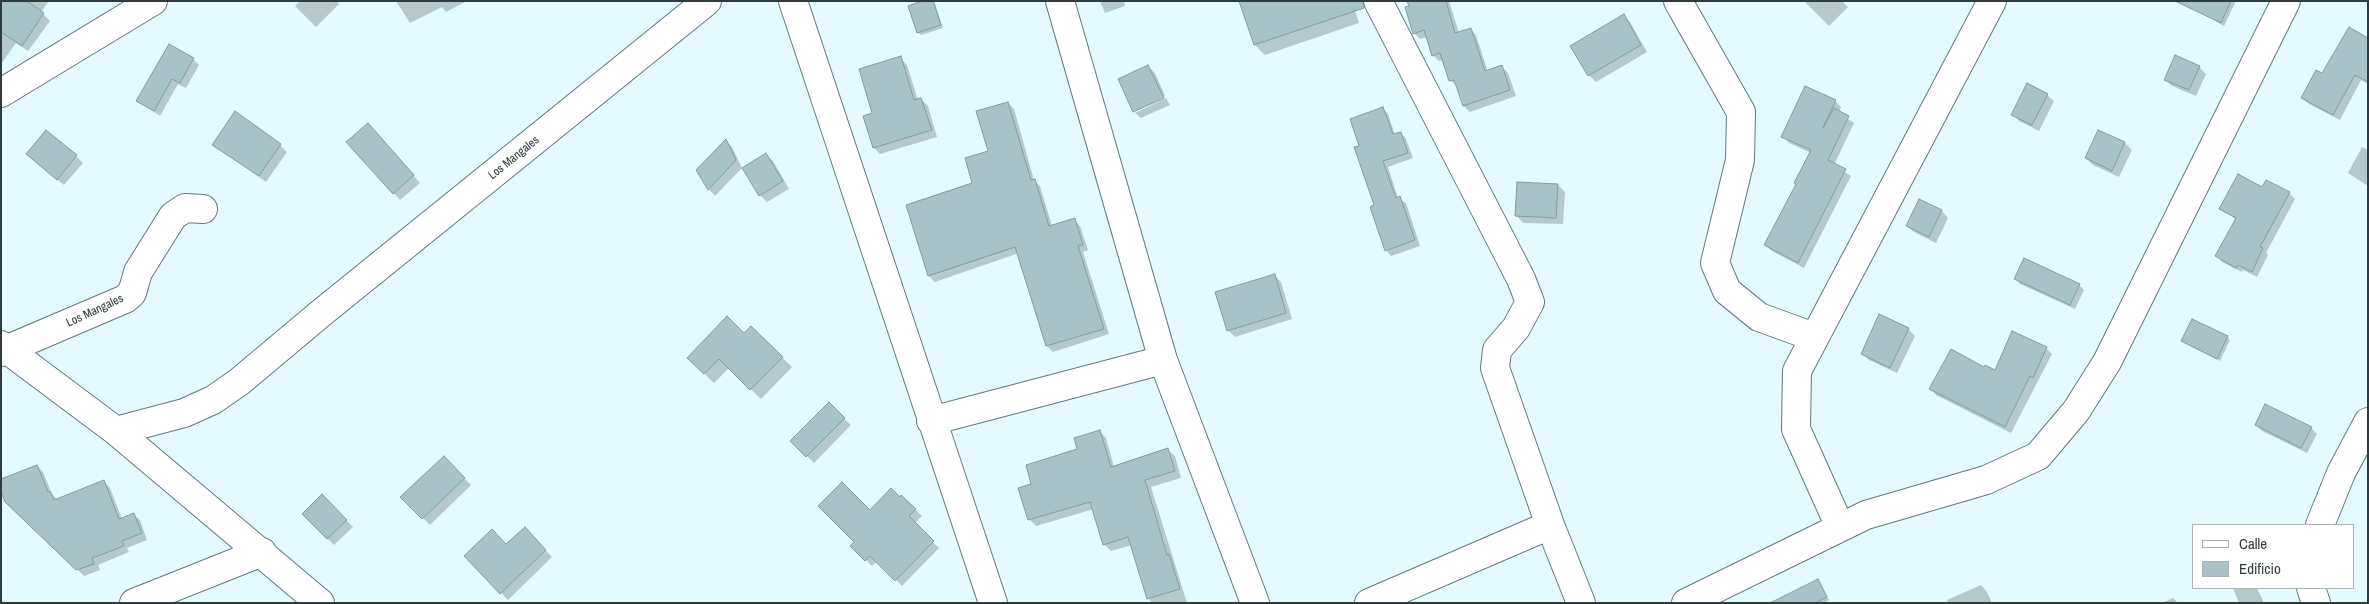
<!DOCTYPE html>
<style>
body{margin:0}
#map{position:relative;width:2369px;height:604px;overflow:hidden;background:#e4fafe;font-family:"Archivo Narrow",sans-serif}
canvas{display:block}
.frame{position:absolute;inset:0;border:2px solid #303b3d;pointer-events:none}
.legend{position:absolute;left:2192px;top:524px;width:162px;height:65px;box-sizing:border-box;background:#fff;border:1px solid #acb1b1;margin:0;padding:6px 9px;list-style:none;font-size:15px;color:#303b3d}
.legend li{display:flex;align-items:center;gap:10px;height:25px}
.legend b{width:25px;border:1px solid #acb1b1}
</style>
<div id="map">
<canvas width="2369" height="604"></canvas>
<div class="frame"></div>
<ul class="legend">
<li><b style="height:6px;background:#fff"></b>Calle</li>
<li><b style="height:14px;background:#a8c2c7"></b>Edificio</li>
</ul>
</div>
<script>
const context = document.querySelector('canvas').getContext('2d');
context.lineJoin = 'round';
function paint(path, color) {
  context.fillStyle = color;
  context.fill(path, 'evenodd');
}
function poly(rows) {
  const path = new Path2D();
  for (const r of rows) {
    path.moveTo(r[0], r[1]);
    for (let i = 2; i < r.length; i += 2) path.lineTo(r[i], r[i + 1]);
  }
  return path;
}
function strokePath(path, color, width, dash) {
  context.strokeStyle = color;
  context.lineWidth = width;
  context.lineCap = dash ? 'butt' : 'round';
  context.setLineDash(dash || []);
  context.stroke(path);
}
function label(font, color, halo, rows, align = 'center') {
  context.font = font + ' "Archivo Narrow",sans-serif';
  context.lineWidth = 4.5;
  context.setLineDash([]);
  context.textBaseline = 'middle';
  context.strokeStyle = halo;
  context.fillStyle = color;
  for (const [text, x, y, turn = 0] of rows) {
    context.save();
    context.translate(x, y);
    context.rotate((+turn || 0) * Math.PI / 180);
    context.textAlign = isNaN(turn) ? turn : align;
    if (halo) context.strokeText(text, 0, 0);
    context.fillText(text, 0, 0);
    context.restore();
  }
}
paint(poly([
 [4,1,49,1,41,12,50,21,28,51,16,43,1,64,1,5],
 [300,1,337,1,339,4,316,27,295,6],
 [396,1,467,1,446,12,442,7,410,23],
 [926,1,935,3,943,28,921,35,918,32],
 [1100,1,1124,1,1125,6,1105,13],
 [1240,1,1352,1,1359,23,1265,55,1255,45],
 [1409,1,1449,1,1459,33,1470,29,1476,35,1488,72,1502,67,1508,73,1516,96,1470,112,1464,106,1457,86,1450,80,1443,60,1439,61,1433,55,1427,37,1420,39,1414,33],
 [1804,1,1842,1,1848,7,1829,26],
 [2208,1,2236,1,2224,26,2203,14],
 [1624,16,1630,22,1647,52,1596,82,1589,75],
 [2368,40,2368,84,2361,80,2340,120,2309,104,2303,98,2323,75],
 [900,58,907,65,918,100,921,99,928,106,937,137,880,154,874,148,873,114],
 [193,59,199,65,186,88,178,84,160,116,138,101],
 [1148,66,1155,73,1165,96,1135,110,1135,113,1120,79],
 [2199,67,2206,74,2196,96,2172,86,2165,79],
 [2047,95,2054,101,2039,131,2019,121,2013,114],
 [1166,98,1170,105,1141,118,1135,113],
 [1835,101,1841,107,1839,113,1854,123,1834,165,1851,176,1804,268,1772,251,1766,245,1798,185,1811,153,1789,143,1783,136],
 [1008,103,1014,109,1034,180,1040,186,1052,226,1074,220,1080,226,1088,250,1083,252,1109,334,1053,352,1047,346,1019,253,935,282,929,276,908,206,974,184,989,152],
 [1383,109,1388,114,1395,135,1401,133,1406,139,1413,158,1388,167,1398,198,1406,203,1420,246,1391,256,1386,250,1360,147],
 [374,131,420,183,400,200,348,142],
 [2099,132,2125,143,2132,150,2119,177,2093,165,2086,158],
 [726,141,732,147,742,168,715,196,709,189],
 [214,145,280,145,287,152,266,182],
 [2362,147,2368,150,2368,186,2348,173],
 [766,155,773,161,789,189,767,202,760,195],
 [76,156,83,163,64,185,35,161],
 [1558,185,1565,192,1563,224,1523,223,1517,216],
 [2289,193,2295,199,2266,253,2268,255,2257,277,2243,270,2242,272,2222,262,2217,256,2237,220,2221,209],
 [1920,200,1942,211,1948,218,1936,243,1914,232,1907,226],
 [1274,275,1281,282,1292,319,1235,337,1228,330],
 [2016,279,2079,285,2084,290,2075,309,2020,284],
 [751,327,792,367,761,399,729,368,714,383,688,358,744,335],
 [1908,329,1915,336,1897,373,1869,360,1863,354],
 [2227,337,2230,340,2220,361,2182,340],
 [2046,348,2052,354,2011,433,1936,395,1930,388,1984,369,1995,372],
 [829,404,851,425,814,463,792,441],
 [2256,425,2311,428,2317,434,2307,453,2262,431],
 [1099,431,1106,438,1114,467,1168,450,1175,456,1181,478,1151,487,1187,603,1153,603,1148,598,1132,545,1111,551,1104,544,1094,509,1036,526,1029,519,1033,485,1079,450],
 [444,457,471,485,430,525,402,497],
 [37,466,43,472,52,494,57,500,104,482,110,488,122,519,133,514,140,520,147,540,127,548,129,552,98,565,100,570,84,576,6,501],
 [322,496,353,527,334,545,304,514],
 [901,496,922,516,914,524,939,548,902,586,877,561,872,566,852,546,870,511],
 [525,529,552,557,508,600,466,556,506,546],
 [1818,580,1829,600,1824,603,1800,603],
 [1981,585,1987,592,1992,603,1948,603,1947,600],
 [2233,588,2257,588,2264,603,2239,603],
 [2173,598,2178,603,2162,603]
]), '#0003');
const building = poly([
 [1,1,27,1,44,13,22,46,1,32,1,1],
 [922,1,933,1,941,25,917,33,908,6,922,1],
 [1239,1,1363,1,1364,8,1254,45,1239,1],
 [1407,1,1446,1,1455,33,1471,28,1485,71,1502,65,1510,90,1463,106,1454,80,1449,81,1440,53,1432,56,1424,30,1413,34,1405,7,1409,6,1407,1],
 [2175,1,2231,1,2221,23,2175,1],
 [1624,14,1641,45,1588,76,1570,46,1624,14],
 [2349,27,2368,38,2368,82,2355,75,2333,115,2301,98,2316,70,2322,73,2349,27],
 [169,44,194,58,180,83,172,79,154,111,136,101,169,44],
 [2175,55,2200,66,2189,90,2164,80,2175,55],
 [901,56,914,100,921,98,932,130,873,148,863,116,872,113,859,69,901,56],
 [1148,65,1164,98,1133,112,1118,79,1148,65],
 [2027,83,2048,94,2032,125,2011,115,2027,83],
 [1805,86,1836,100,1823,128,1834,108,1849,116,1828,160,1846,169,1798,263,1764,245,1796,184,1794,183,1811,150,1781,137,1805,86],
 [1008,102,1031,180,1035,179,1049,226,1075,218,1083,245,1078,246,1104,329,1046,346,1015,247,928,276,906,205,972,183,965,158,988,151,976,111,1008,102],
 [1383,107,1393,134,1401,132,1408,153,1383,161,1396,198,1400,196,1415,240,1385,251,1370,207,1374,205,1354,147,1359,146,1350,119,1383,107],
 [235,111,281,144,259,176,212,145,235,111],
 [368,123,414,175,393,194,346,142,368,123],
 [46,130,77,155,57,180,26,154,46,130],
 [2098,130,2125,142,2112,171,2085,158,2098,130],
 [726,139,736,160,708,190,696,170,726,139],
 [766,153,783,181,759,196,742,168,766,153],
 [2238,174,2262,187,2266,180,2290,192,2260,247,2263,248,2252,272,2238,265,2236,268,2215,256,2236,218,2219,209,2238,174],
 [1517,182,1558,184,1556,218,1515,216,1517,182],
 [1919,199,1942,210,1929,237,1906,226,1919,199],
 [2024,258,2080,284,2070,305,2014,279,2024,258],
 [1275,274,1286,313,1227,331,1215,292,1275,274],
 [1879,314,1909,328,1890,368,1861,354,1879,314],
 [727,316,744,333,751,326,783,357,750,390,719,359,704,374,687,358,727,316],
 [2192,319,2228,336,2217,359,2181,341,2192,319],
 [2012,331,2047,347,2033,378,2030,376,2005,427,1929,389,1951,349,1984,367,1985,365,1995,370,2012,331],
 [829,402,845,418,806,457,790,441,829,402],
 [2265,404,2312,427,2301,448,2255,425,2265,404],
 [1100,430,1111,467,1168,448,1175,471,1145,480,1167,555,1169,554,1180,589,1147,599,1128,537,1103,545,1090,502,1028,520,1018,488,1031,484,1026,465,1077,449,1074,438,1100,430],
 [444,456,465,478,422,519,400,497,444,456],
 [37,465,48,492,50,491,54,500,104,480,119,519,134,513,142,533,122,541,124,546,92,558,94,564,76,570,5,502,1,492,1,479,37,465],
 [842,482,870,510,891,488,900,497,901,495,916,509,909,516,934,541,895,581,870,556,865,561,850,546,854,542,818,506,842,482],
 [322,494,347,520,327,539,302,514,322,494],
 [525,527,546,550,500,594,464,556,492,529,506,544,525,527],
 [1818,579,1827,597,1815,603,1770,603,1818,579]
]);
paint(building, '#a8c2c7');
strokePath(building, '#829ca1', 1);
const minor = poly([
 [793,1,993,603],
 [1060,1,1163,360,1255,603],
 [1378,1,1521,279,1530,302,1516,328,1497,350,1495,368,1550,525,1581,603],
 [1678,1,1741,112,1740,160,1715,263,1727,291,1759,317,1814,337],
 [1,93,153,1],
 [1,345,116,431,320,603],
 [1,352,125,299,132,293,138,272,173,216,185,208,203,209],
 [931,421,1163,360],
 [116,431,184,413,213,400,239,382,320,314,707,1],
 [2320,525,2341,473,2368,422],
 [1840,527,1796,429,1797,371,1992,1],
 [2311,588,2316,603],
 [134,603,262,552],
 [1369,603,1550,525],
 [1686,603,1866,515,1986,480,2038,456,2076,411,2107,362,2286,1]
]);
strokePath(minor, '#627a7f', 30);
strokePath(minor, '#fff', 28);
label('12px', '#303b3d', '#fff', [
 ["Los Mangales",514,158,-39],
 ["Los Mangales",95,311,-25]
]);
</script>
